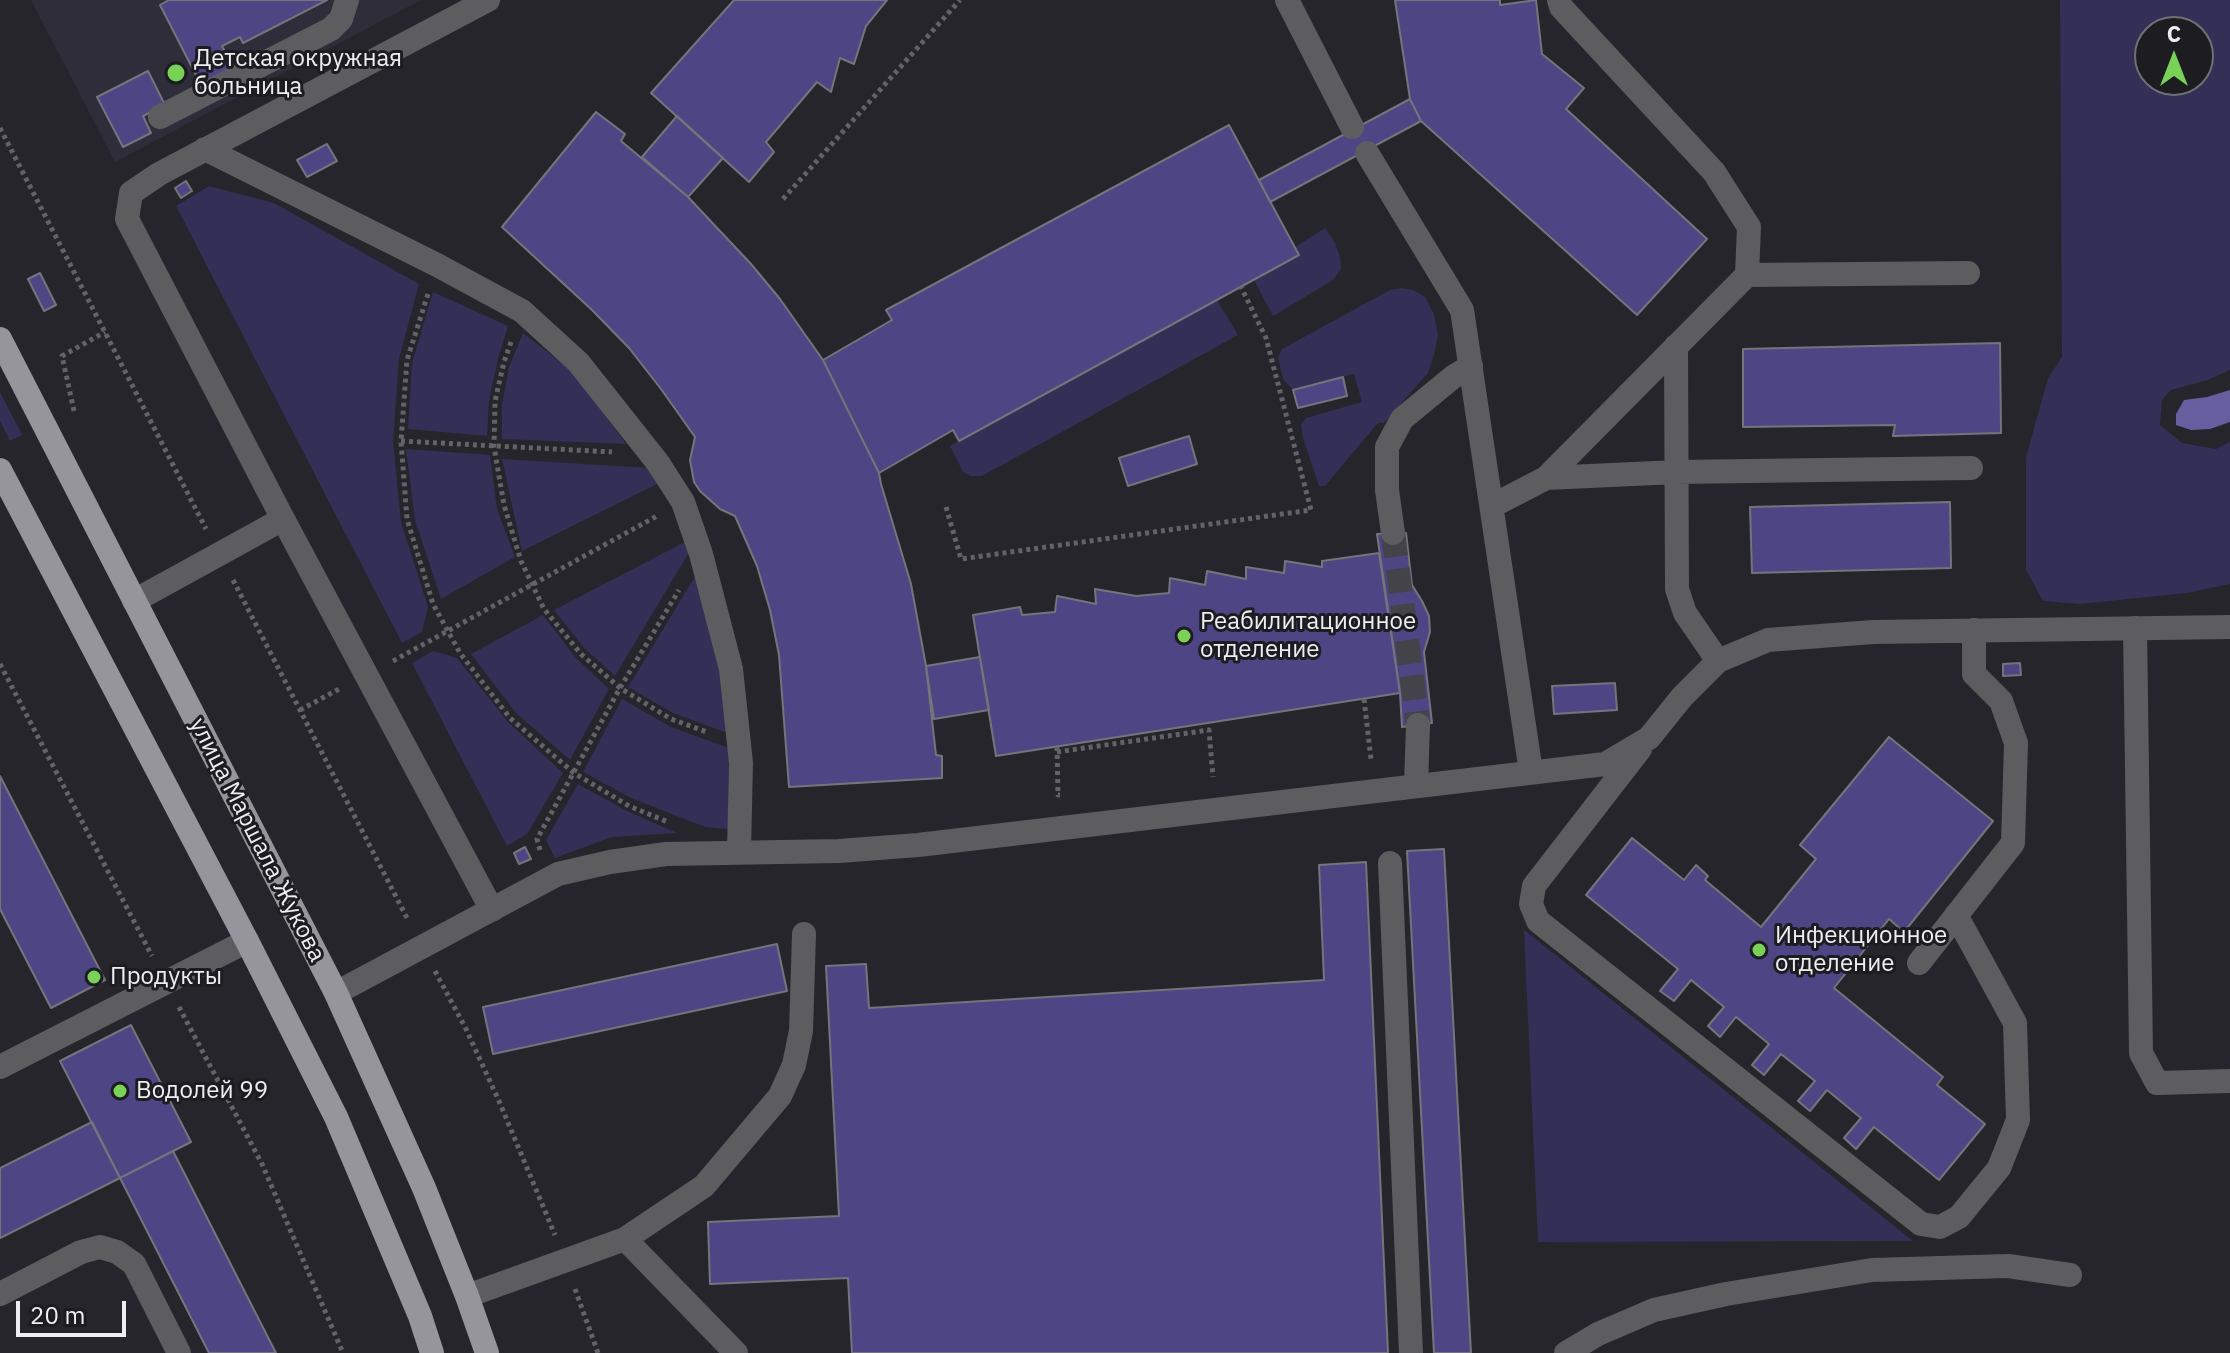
<!DOCTYPE html>
<meta charset="utf-8">
<style>
body{margin:0}
#map{position:relative;width:2230px;height:1353px;overflow:hidden;background:#25252b;font-family:"IBM Plex Sans",sans-serif}
canvas{display:block}
.north{position:absolute;left:2134px;top:16px;width:80px;height:80px;box-sizing:border-box;background:#1c1c21;border:2px solid #707075;border-radius:50%;rotate:0deg;font-size:22px;font-weight:700;line-height:32px;text-align:center;color:#eeeef2}
.north::after{content:'';display:block;margin:auto;width:28px;height:36px;background:#79d157;clip-path:polygon(50% 0,100% 100%,50% 72%,0 100%)}
.scale{position:absolute;left:16px;top:1301px;width:110px;height:36px;box-sizing:border-box;border:4px solid #eeeef2;border-top:0;padding-left:10px;font-size:24px;line-height:28px;white-space:nowrap;color:#eeeef2;-webkit-text-stroke:6px #1c1c21;paint-order:stroke}
</style>
<div id="map">
<canvas width="2230" height="1353"></canvas>
<div class="north">С</div>
<div class="scale">20 m</div>
</div>
<script>
const context = document.querySelector('canvas').getContext('2d');
context.lineJoin = 'round';
function paint(path, color) {
  context.fillStyle = color;
  context.fill(path, 'evenodd');
}
function poly(rows) {
  const path = new Path2D();
  for (const r of rows) {
    path.moveTo(r[0], r[1]);
    for (let i = 2; i < r.length; i += 2) path.lineTo(r[i], r[i + 1]);
  }
  return path;
}
function strokePath(path, color, width, dash) {
  context.strokeStyle = color;
  context.lineWidth = width;
  context.lineCap = dash ? 'butt' : 'round';
  context.setLineDash(dash || []);
  context.stroke(path);
}
function label(font, color, halo, rows, align = 'center') {
  context.font = font + ' "IBM Plex Sans",sans-serif';
  context.lineWidth = 6;
  context.setLineDash([]);
  context.textBaseline = 'middle';
  context.strokeStyle = halo;
  context.fillStyle = color;
  for (const [text, x, y, turn = 0] of rows) {
    context.save();
    context.translate(x, y);
    context.rotate((+turn || 0) * Math.PI / 180);
    context.textAlign = isNaN(turn) ? turn : align;
    if (halo) context.strokeText(text, 0, 0);
    context.fillText(text, 0, 0);
    context.restore();
  }
}
paint(poly([
 [31,0,421,0,115,162]
]), '#2e2d39');
paint(poly([
 [2060,0,2230,0,2230,370,2208,380,2171,390,2162,400,2160,425,2182,443,2216,449,2230,442,2230,584,2187,593,2080,604,2043,601,2026,570,2026,457,2048,378,2062,357],
 [2150,32,2198,32,2198,80,2150,80],
 [209,186,274,203,419,284,399,359,393,441,401,522,428,607,422,632,402,643,176,206],
 [1325,228,1335,243,1340,257,1341,269,1333,280,1273,316,1254,280,1298,255,1295,247],
 [1402,288,1413,290,1425,297,1434,314,1438,335,1434,355,1428,373,1384,423,1378,423,1325,486,1319,486,1303,438,1301,424,1306,418,1362,402,1354,374,1293,390,1283,379,1278,357,1282,349,1390,290],
 [433,292,508,326,498,359,489,401,487,436,408,429,412,363],
 [1217,300,1238,335,982,476,971,476,963,472,950,446],
 [523,333,571,370,626,444,502,439,502,405,509,367],
 [0,392,22,435,10,441,0,421],
 [406,449,490,455,497,509,515,557,441,599,415,520],
 [502,459,650,468,657,484,522,551],
 [687,541,690,551,615,676,585,649,554,610],
 [699,570,723,672,730,734,673,713,628,687],
 [543,615,576,658,609,689,570,760,516,713,471,654],
 [433,651,457,658,508,722,563,773,527,834,507,846,412,663],
 [622,699,671,727,729,748,728,829,705,827,631,798,583,772],
 [578,784,627,811,677,833,612,837,555,858,546,840],
 [1524,930,1532,936,1913,1241,1538,1242]
]), '#342f56');
paint(poly([
 [2230,390,2230,422,2210,429,2191,430,2176,425,2176,414,2184,400,2207,397]
]), '#665e9f');
const building = poly([
 [169,0,327,0,243,43,240,37,222,46,234,69,201,85,160,5,169,0],
 [734,0,887,0,866,26,854,64,840,58,831,92,817,82,766,142,774,152,749,182,651,93,734,0],
 [1395,0,1500,0,1500,5,1536,0,1542,54,1584,88,1566,109,1707,239,1637,315,1421,121,1410,99,1395,0],
 [148,71,165,105,143,116,151,133,123,147,97,97,148,71],
 [1410,99,1421,121,1270,202,1259,180,1410,99],
 [596,112,625,134,621,141,688,197,751,264,780,299,823,360,879,473,881,484,911,584,926,666,936,755,942,756,942,778,789,787,779,655,770,610,757,566,735,516,720,509,700,491,694,482,690,460,695,437,661,389,629,348,592,310,502,227,596,112],
 [677,116,723,158,688,197,642,157,677,116],
 [1229,125,1299,255,959,441,953,430,879,473,823,360,892,320,886,310,1229,125],
 [327,144,337,161,307,177,297,160,327,144],
 [186,181,192,191,181,198,175,188,186,181],
 [40,273,56,305,44,311,28,279,40,273],
 [2000,343,2001,433,1893,436,1895,425,1743,427,1743,349,2000,343],
 [1343,377,1347,396,1298,408,1293,390,1343,377],
 [1189,436,1197,464,1128,486,1119,458,1189,436],
 [1950,502,1951,568,1752,573,1750,507,1950,502],
 [1406,533,1412,585,1422,601,1429,616,1430,632,1424,652,1432,723,1402,727,1400,693,1377,534,1406,533],
 [1379,553,1400,693,996,756,973,615,1020,607,1022,615,1055,612,1057,596,1096,604,1095,589,1136,596,1169,593,1170,578,1205,585,1207,571,1246,579,1246,567,1284,573,1285,561,1322,567,1322,561,1379,553],
 [980,657,989,710,934,719,926,666,980,657],
 [2020,663,2021,675,2003,676,2003,664,2020,663],
 [1615,683,1617,710,1554,714,1552,686,1615,683],
 [1889,737,1993,821,1904,932,1889,919,1834,988,1943,1077,1937,1085,1985,1124,1939,1180,1874,1127,1856,1149,1844,1138,1861,1118,1827,1090,1810,1111,1798,1101,1815,1081,1781,1054,1764,1075,1752,1065,1769,1044,1736,1017,1720,1037,1708,1026,1724,1007,1691,980,1674,1001,1660,991,1678,969,1586,895,1632,838,1684,880,1696,865,1708,876,1705,880,1761,927,1816,859,1800,845,1889,737],
 [0,776,105,980,51,1008,0,909,0,776],
 [525,847,531,859,519,864,514,853,525,847],
 [1444,849,1471,1353,1434,1353,1407,851,1444,849],
 [1366,862,1388,1353,852,1353,848,1278,710,1284,708,1222,839,1216,826,966,866,964,869,1008,1324,980,1319,865,1366,862],
 [777,944,787,991,493,1054,483,1007,777,944],
 [131,1025,191,1142,120,1178,60,1061,131,1025],
 [92,1122,120,1178,0,1238,0,1168,92,1122],
 [173,1151,276,1353,209,1353,120,1178,173,1151]
]);
paint(building, '#4e4684');
strokePath(building, '#74747a', 2);
strokePath(poly([
 [1393,533,1418,725]
]), '#434349', 24, [24, 12]);
strokePath(poly([
 [0,128,206,529],
 [783,199,960,0],
 [428,294,407,360,401,441,407,519,433,604,460,653,510,718,574,773,629,806,668,822],
 [511,342,504,362,495,401,494,447,504,505,521,561,544,609,581,654,620,688,671,719,707,732],
 [74,411,62,356,105,332],
 [401,441,612,452],
 [946,507,961,559,1311,510,1266,338,1241,287],
 [233,580,408,920],
 [393,661,657,516],
 [0,664,152,956],
 [1364,699,1371,759],
 [300,710,341,688],
 [1057,747,1058,795,1060,795],
 [1057,752,1209,730,1213,777],
 [540,850,537,839,620,688,679,590],
 [435,971,466,1029,499,1101,555,1235],
 [179,1007,262,1164,343,1353],
 [575,1289,598,1353]
]), '#626267', 5, [4, 4]);
strokePath(poly([
 [488,0,159,174,131,193,127,219,283,519,492,910],
 [1287,0,1352,127],
 [160,117,331,29,341,19,347,0],
 [205,149,437,265,522,311,578,362,658,463,683,502,701,554,731,669,741,763,739,851],
 [1367,153,1462,310,1531,772],
 [1747,275,1968,273],
 [1676,346,1677,589,1685,613,1718,661],
 [1546,478,1677,472,1971,468],
 [1492,506,1546,478,1747,275,1749,227,1714,172,1561,7,1559,0],
 [1393,533,1387,490,1387,447,1402,419,1453,377,1471,366],
 [134,601,283,519],
 [2135,628,2141,1053,2157,1083,2230,1081],
 [1640,749,1534,886,1531,904,1538,921,1921,1224,1940,1227,1959,1217,1999,1168,2018,1120,2015,1023,1956,915],
 [1416,786,1418,725],
 [1390,863,1411,1353],
 [1919,963,2013,843,2016,743,2001,701,1974,674,1974,630],
 [336,993,558,874,610,862,666,854,839,851,918,845,1605,764,1649,738,1682,697,1718,661,1768,640,1873,632,2230,627],
 [0,1067,247,941],
 [625,1239,704,1186,780,1096,794,1065,801,1031,804,934],
 [0,1294,81,1252,100,1247,117,1252,134,1264,179,1353],
 [467,1296,625,1239,736,1353],
 [1566,1353,1598,1334,1654,1310,1726,1294,1872,1270,2008,1266,2070,1275]
]), '#5d5d60', 24);
strokePath(poly([
 [0,339,336,993,424,1188,467,1296,487,1353],
 [0,470,247,941,336,1117,420,1316,432,1353]
]), '#95959b', 24);
for (const [x, y, r, color] of [
 [176,73,10,"#79d157"],
 [1184,636,8,"#79d157"],
 [1759,950,8,"#79d157"],
 [94,977,8,"#79d157"],
 [120,1091,8,"#79d157"]
]) {
  const dot = new Path2D();
  dot.arc(x, y, r, 0, 2 * Math.PI);
  context.fillStyle = color;
  context.fill(dot);
  strokePath(dot, '#1c1c21', 3);
}
label('24px', '#eeeef2', '#1c1c21', [
 ["Детская окружная",194,59],
 ["больница",194,87],
 ["Реабилитационное",1200,622],
 ["отделение",1200,650],
 ["Инфекционное",1775,936],
 ["отделение",1775,964],
 ["Продукты",110,977],
 ["Водолей 99",136,1091]
], 'left');
label('24px', '#eeeef2', '#1c1c21', [
 ["улица Маршала Жукова",257,840,63]
]);
</script>
